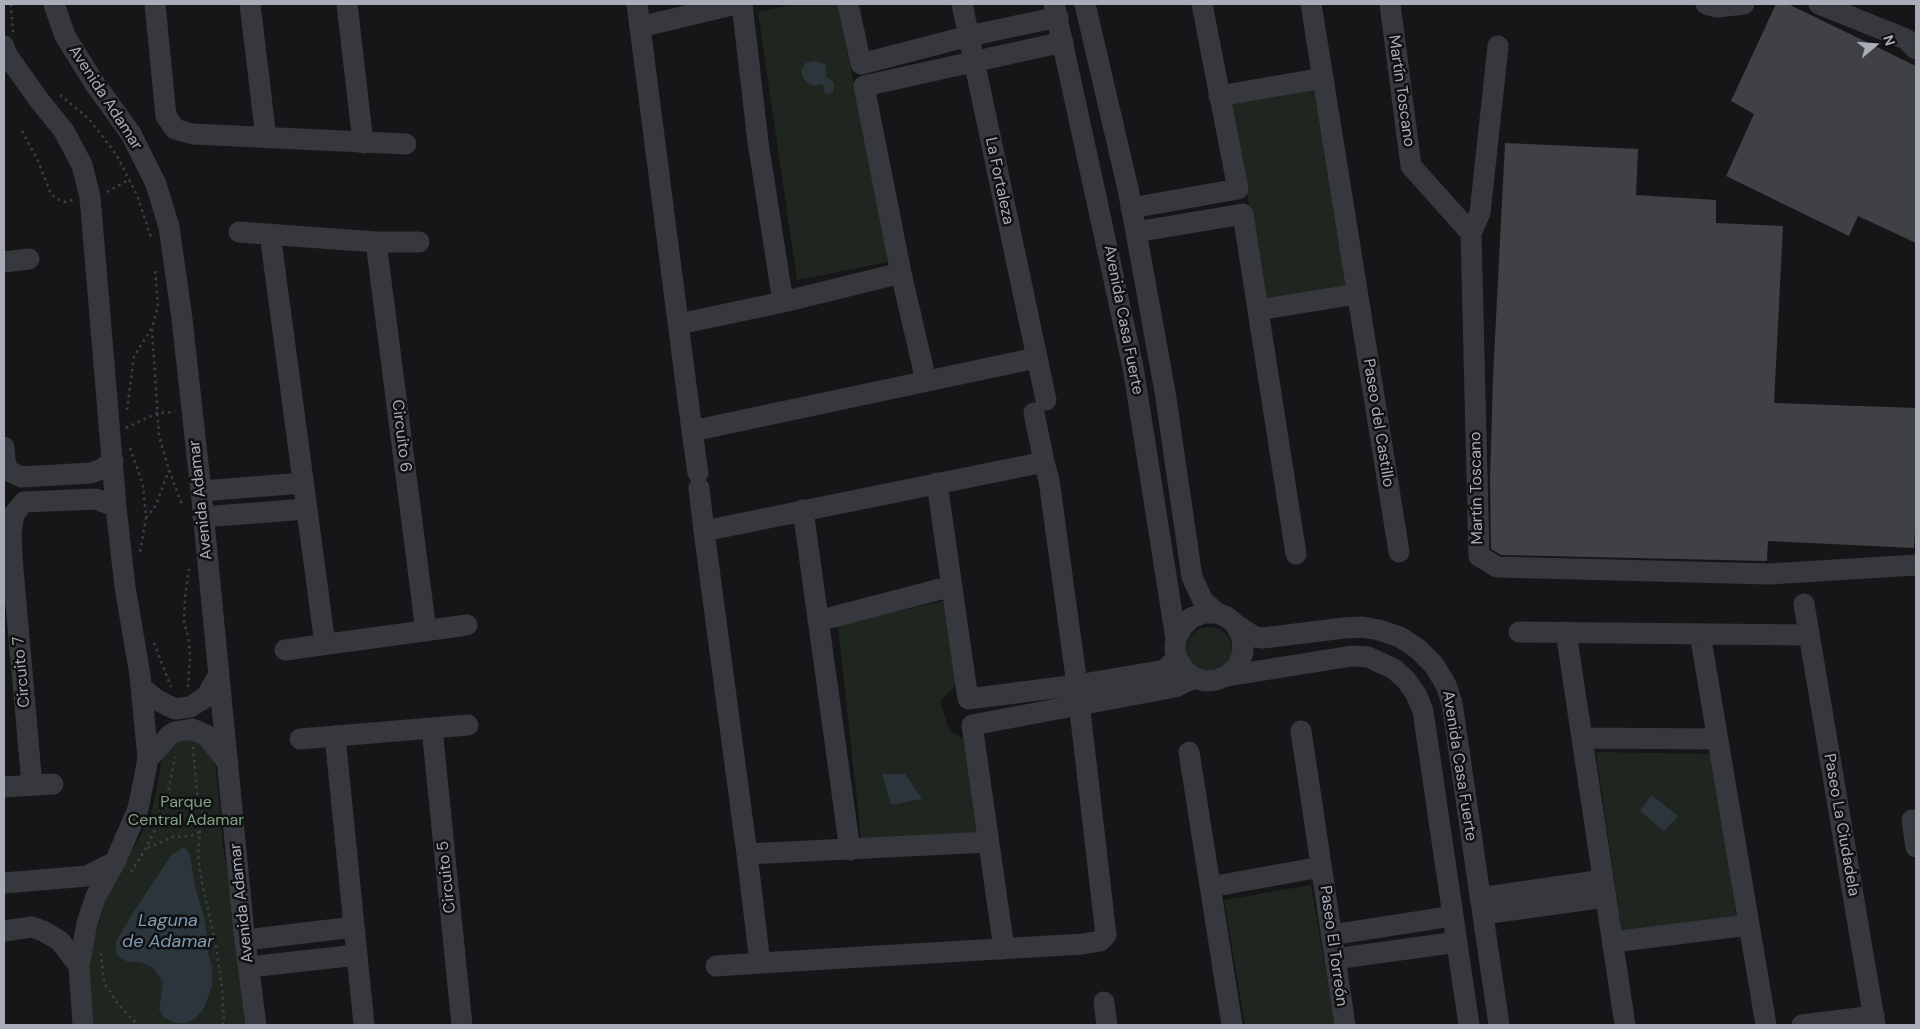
<!DOCTYPE html>
<meta charset="utf-8">
<style>
body{margin:0}
#map{position:relative;width:1920px;height:1029px;overflow:hidden;background:#161618;font-family:"DM Sans",sans-serif}
canvas{display:block}
.frame{position:absolute;inset:0;border:5px solid #a8adb8;pointer-events:none}
.north{position:absolute;left:1850px;top:20px;width:50px;height:50px;-webkit-text-stroke:4px #111113;paint-order:stroke;rotate:72deg;font-size:14px;font-weight:700;line-height:20px;text-align:center;color:#a8adb8}
.north::after{content:'';display:block;margin:auto;width:18px;height:22px;background:#a8adb8;clip-path:polygon(50% 0,100% 100%,50% 72%,0 100%)}
</style>
<div id="map">
<canvas width="1920" height="1029"></canvas>
<div class="frame"></div>
<div class="north">N</div>
</div>
<script>
const context = document.querySelector('canvas').getContext('2d');
context.lineJoin = 'round';
function paint(path, color) {
  context.fillStyle = color;
  context.fill(path, 'evenodd');
}
function poly(rows) {
  const path = new Path2D();
  for (const r of rows) {
    if (r.length === 3) {
      path.moveTo(r[0] + r[2], r[1]);
      path.arc(r[0], r[1], r[2], 0, 2 * Math.PI);
      continue;
    }
    path.moveTo(r[0], r[1]);
    for (let i = 2; i < r.length; i += 2) path.lineTo(r[i], r[i + 1]);
  }
  return path;
}
function strokePath(path, color, width, dash) {
  context.strokeStyle = color;
  context.lineWidth = width;
  context.lineCap = dash ? 'butt' : 'round';
  context.setLineDash(dash || []);
  context.stroke(path);
}
function label(font, color, halo, rows, align = 'center') {
  context.font = font + ' "DM Sans",sans-serif';
  context.lineWidth = 5;
  context.setLineDash([]);
  context.textBaseline = 'middle';
  context.strokeStyle = halo;
  context.fillStyle = color;
  for (const [text, x, y, turn = 0] of rows) {
    context.save();
    context.translate(x, y);
    context.rotate((+turn || 0) * Math.PI / 180);
    context.textAlign = isNaN(turn) ? turn : align;
    if (halo) context.strokeText(text, 0, 0);
    context.fillText(text, 0, 0);
    context.restore();
  }
}
paint(poly([
 [796,4,837,4,892,261,797,280,758,12],
 [1318,87,1352,287,1267,301,1230,102],
 [947,600,959,682,940,701,949,730,966,741,979,832,861,838,838,625],
 [1209,650,23],
 [194,737,212,749,216,770,223,846,234,908,247,1025,88,1025,86,987,92,945,108,893,149,820,154,802,163,755,170,743],
 [177,850,190,855,195,885,206,925,208,952,212,966,162,992,163,982,153,968,140,962,116,941,134,911,172,854],
 [1596,752,1712,754,1737,919,1622,934],
 [1311,885,1335,1025,1245,1025,1224,900]
]), '#1e261f');
paint(poly([
 [815,61,826,64,826,76,834,83,833,93,825,94,823,84,814,86,807,82,803,78,801,70,806,63],
 [882,774,905,774,922,799,891,805],
 [1651,795,1678,816,1664,831,1640,811],
 [184,847,190,855,195,885,206,925,208,952,212,966,212,986,204,1008,197,1017,187,1023,175,1023,165,1018,159,1010,163,982,153,968,140,962,128,962,119,957,116,952,116,941,134,911,172,854]
]), '#2c353c');
paint(poly([
 [1776,4,1788,4,1916,66,1916,243,1858,216,1849,236,1726,176,1754,114,1731,101],
 [1505,143,1638,149,1636,195,1716,200,1716,223,1783,226,1774,403,1916,408,1916,510,1914,548,1768,541,1767,561,1501,555,1491,549,1490,479,1493,377]
]), '#404145');
strokePath(poly([
 [11,4,13,32],
 [60,95,89,119,116,154,137,195,151,237],
 [22,131,38,161,51,194,57,199,65,202,73,200],
 [107,192,130,179],
 [152,329,159,436,169,470,183,507],
 [127,410,134,356,152,328,158,306,155,269],
 [126,428,157,413,175,412],
 [130,448,143,485,146,518,140,552],
 [146,518,156,505,169,470],
 [154,643,171,687],
 [188,687,190,658,189,641,184,621,185,597,189,569],
 [193,747,197,793,202,811,202,824,200,831,198,854,201,878,216,945,222,988,224,1021,222,1025],
 [148,848,172,837,191,836,199,832],
 [131,872,146,848,164,812,175,757],
 [101,953,104,983,118,1004,138,1025]
]), '#3d3f44', 2.5, [2.5, 4]);
strokePath(poly([
 [54,4,65,36,95,84,131,134,156,184,169,227,182,319,201,491,244,933,256,1025],
 [155,4,166,116,175,129,193,134,406,144],
 [250,4,266,138],
 [347,4,363,143],
 [637,4,692,431,1036,358],
 [742,4,758,142,783,302],
 [848,4,861,64,969,36,1058,17],
 [962,4,1046,400],
 [1054,4,1133,367,1176,639],
 [1085,4,1128,189,1136,232,1165,392,1192,577,1203,601,1217,613],
 [1311,4,1399,552],
 [1390,4,1411,166,1471,233,1479,556,1497,567,1769,574,1916,565],
 [1706,4,1717,7,1744,4],
 [1819,4,1906,39,1916,49],
 [640,27,736,4],
 [4,46,7,55,39,100,64,131,82,165,90,197,116,507,125,587,140,675,148,759,138,809,115,862,96,896,87,923,79,966,83,1025],
 [1219,96,1323,78],
 [1131,208,1238,189,1202,4],
 [239,232,376,242,419,242],
 [1136,232,1243,214,1296,554],
 [1471,233,1480,213,1498,46],
 [270,234,325,644],
 [376,242,426,631],
 [4,262,29,259],
 [1258,310,1357,294],
 [679,324,783,302,901,273],
 [926,381,901,273,864,86,1063,42],
 [1034,413,1044,462],
 [692,431,698,473],
 [4,447,5,460,8,471,22,477,91,473,102,469,113,461],
 [1044,462,1049,480,1077,685,1106,935,1100,941,1083,944,760,963,747,854,704,531,1044,462],
 [937,483,968,699,1077,685,1165,670,1177,658],
 [699,488,704,531],
 [201,491,303,483],
 [803,510,850,850],
 [203,517,306,509],
 [1804,604,1875,1025],
 [818,621,952,586],
 [1235,624,1255,637,1263,638,1344,628,1362,627,1379,630,1400,637,1418,649,1434,665,1446,685,1452,703,1499,1025],
 [1519,632,1809,635],
 [1566,632,1625,1025],
 [1700,634,1766,1025],
 [285,650,467,625],
 [1227,676,1352,656,1368,657,1394,669,1406,680,1416,694,1423,711,1469,1025],
 [142,688,157,700,175,709,190,707,206,697,218,676],
 [1301,731,1345,1025],
 [335,736,364,1025],
 [1582,738,1718,739],
 [300,739,432,728],
 [1189,752,1232,1025],
 [148,759,170,735,175,732,192,729,206,735,228,763],
 [32,785,12,558,11,532,14,514,24,502,96,499,116,507],
 [4,787,53,784],
 [1912,820,1916,847],
 [747,854,988,842],
 [4,883,87,876,115,862],
 [1210,887,1321,867],
 [1480,898,1603,880],
 [1483,914,1606,897],
 [4,931,32,927,43,931,60,941,79,966],
 [1331,935,1453,916],
 [245,940,354,927],
 [1613,942,1749,925],
 [1004,949,972,725,1175,687,1194,678,1205,681,1216,680,1227,676,1238,666,1243,652,1242,637,1235,624,1227,617,1217,613,1204,613,1191,618,1182,627,1176,639,1175,649,1177,658,1184,670,1194,678],
 [1335,959,1457,942],
 [716,966,760,963],
 [249,967,357,955],
 [1104,1002,1107,1025],
 [462,1025,432,728,468,725],
 [1802,1025,1874,1016]
]), '#37383d', 21);
label('16px', '#a8adb8', '#111113', [
 ["Martín Toscano",1401,91,82],
 ["Avenida Adamar",105,98,57],
 ["La Fortaleza",999,181,78],
 ["Avenida Casa Fuerte",1123,320,79],
 ["Paseo del Castillo",1378,423,81],
 ["Circuito 6",401,436,83],
 ["Martín Toscano",1477,488,-91],
 ["Avenida Adamar",201,500,-96],
 ["Circuito 7",22,672,-95],
 ["Avenida Casa Fuerte",1459,766,81],
 ["Paseo La Ciudadela",1841,825,80],
 ["Circuito 5",447,877,-96],
 ["Avenida Adamar",242,903,-96],
 ["Paseo El Torreón",1333,946,82]
]);
label('16px', '#7fa381', '#111113', [
 ["Parque",186,803],
 ["Central Adamar",186,821]
]);
label('italic 18px', '#7f9bb3', '#111113', [
 ["Laguna",168,921],
 ["de Adamar",168,942]
]);
</script>
